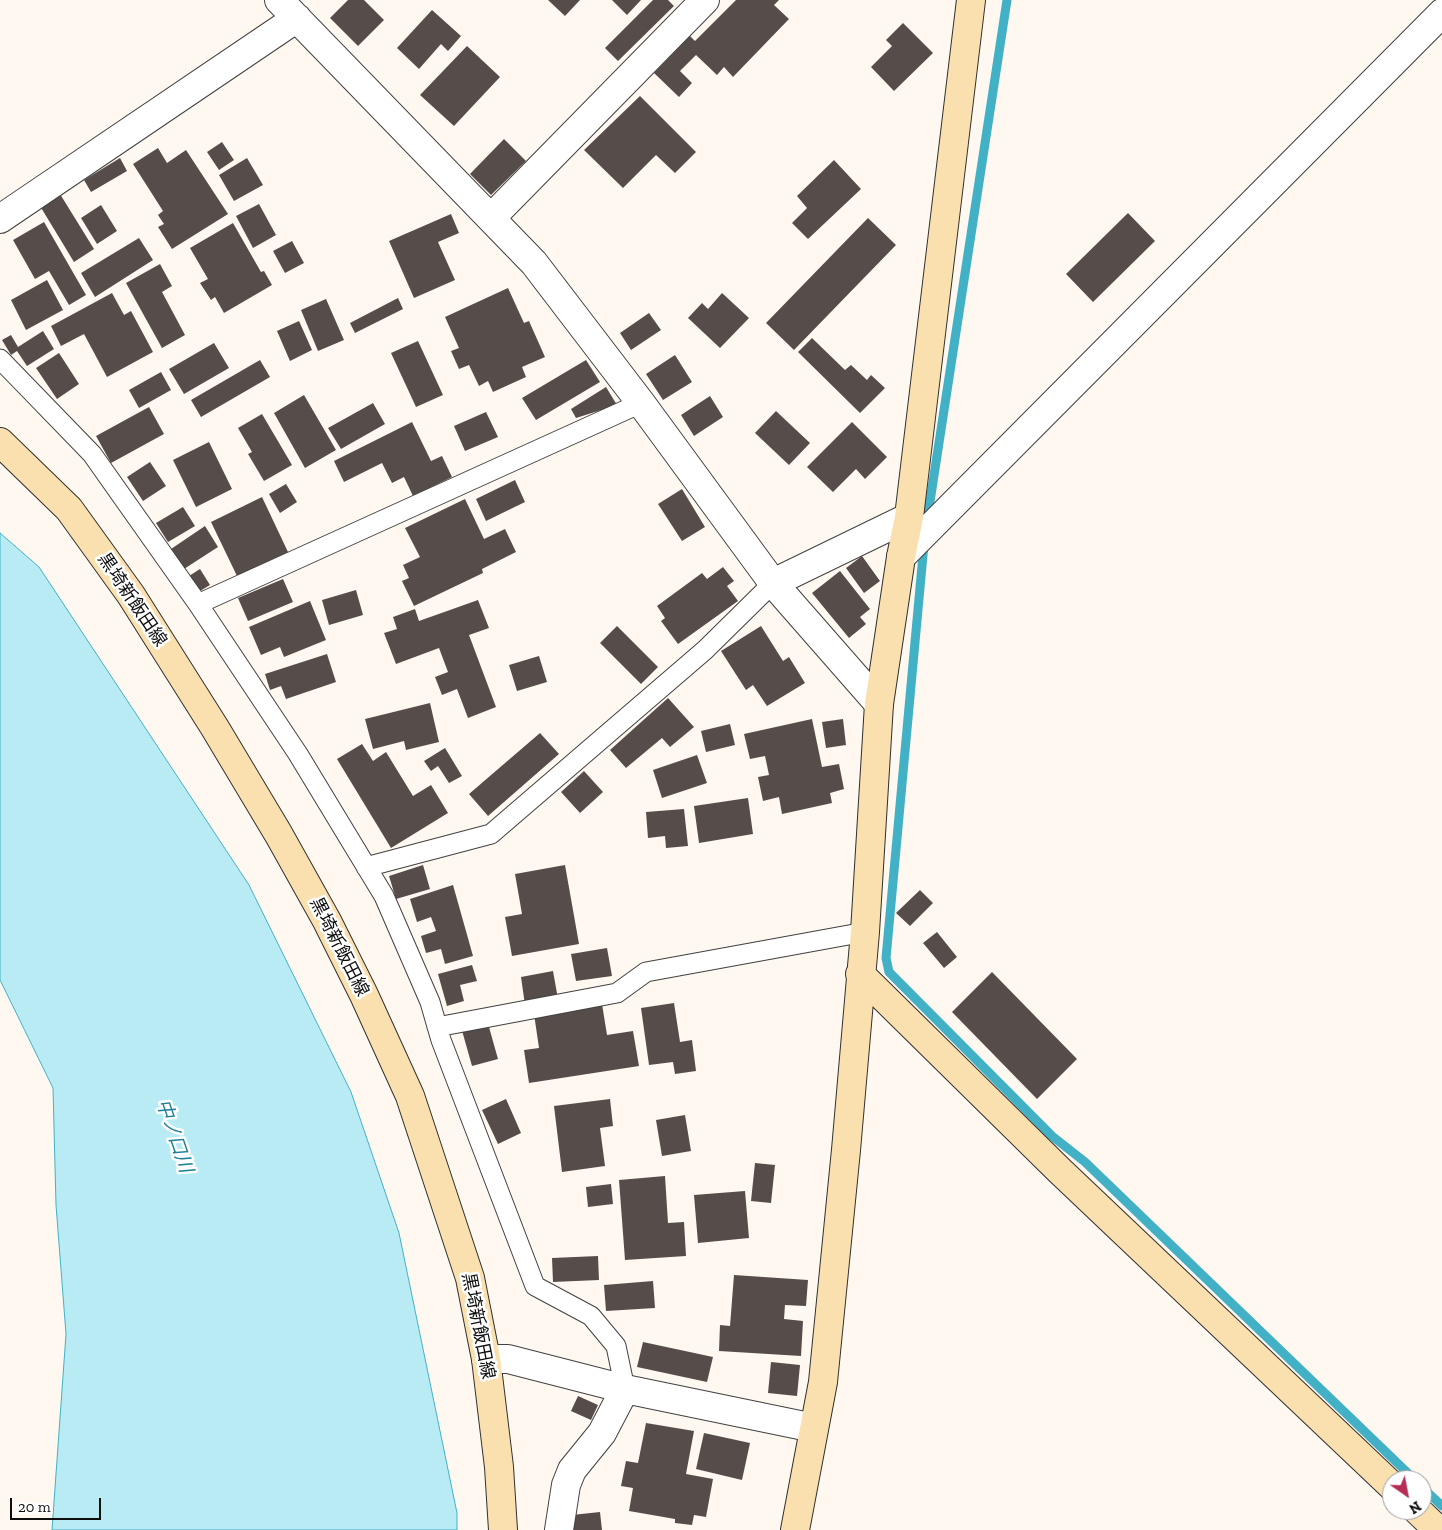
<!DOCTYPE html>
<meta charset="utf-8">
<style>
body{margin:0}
#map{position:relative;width:1442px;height:1530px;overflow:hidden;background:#fef8f0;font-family:"Zilla Slab",serif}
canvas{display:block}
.north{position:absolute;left:1382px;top:1470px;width:50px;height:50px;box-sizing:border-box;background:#fff;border:1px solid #9f9f9f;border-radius:50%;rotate:147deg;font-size:14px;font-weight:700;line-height:20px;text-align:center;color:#0e0e0e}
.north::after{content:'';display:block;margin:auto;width:18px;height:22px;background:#b62e56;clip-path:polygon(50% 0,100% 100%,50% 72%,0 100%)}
.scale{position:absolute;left:10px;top:1498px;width:91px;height:22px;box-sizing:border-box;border:2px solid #0e0e0e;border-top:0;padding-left:6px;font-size:15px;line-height:18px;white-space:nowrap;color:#0e0e0e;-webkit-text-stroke:4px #fff;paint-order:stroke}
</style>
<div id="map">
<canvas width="1442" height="1530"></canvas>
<div class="north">N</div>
<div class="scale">20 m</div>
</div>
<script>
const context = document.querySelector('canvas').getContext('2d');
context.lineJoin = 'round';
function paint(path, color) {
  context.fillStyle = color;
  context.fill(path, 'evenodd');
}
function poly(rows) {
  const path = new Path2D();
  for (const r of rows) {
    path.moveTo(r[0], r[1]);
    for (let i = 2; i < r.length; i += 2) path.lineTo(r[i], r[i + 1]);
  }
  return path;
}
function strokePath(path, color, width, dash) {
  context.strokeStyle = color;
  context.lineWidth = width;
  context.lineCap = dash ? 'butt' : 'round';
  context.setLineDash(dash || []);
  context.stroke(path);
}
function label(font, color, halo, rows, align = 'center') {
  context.font = font + ' "Zilla Slab","Noto Sans JP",serif';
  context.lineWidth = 5;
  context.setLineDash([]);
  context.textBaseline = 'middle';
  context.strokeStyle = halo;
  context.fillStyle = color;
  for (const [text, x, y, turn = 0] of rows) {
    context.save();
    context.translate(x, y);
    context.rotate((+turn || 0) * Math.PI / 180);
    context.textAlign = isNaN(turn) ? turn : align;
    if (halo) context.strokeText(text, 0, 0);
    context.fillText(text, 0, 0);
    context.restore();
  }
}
const water = poly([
 [0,533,39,567,249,885,351,1092,399,1233,457,1513,457,1530,52,1530,66,1334,56,1205,53,1088,0,980,0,533]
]);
paint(water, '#b8ebf3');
strokePath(water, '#43b1c5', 1);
strokePath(poly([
 [927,521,1007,0],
 [924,544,886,958,889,972,1052,1136,1085,1162,1415,1480],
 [1422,1487,1442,1506]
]), '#43b1c5', 9);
paint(poly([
 [348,0,364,0,384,20,358,46,330,18],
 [548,0,580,0,565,16],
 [612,0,641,0,627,15],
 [653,0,668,0,674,6,618,61,605,48],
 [736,0,779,0,774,5,789,19,733,77,724,67,717,75,696,55,680,71,692,83,679,97,654,73,690,36,695,41],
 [432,10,461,36,448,51,441,44,419,69,397,48],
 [903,23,933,53,894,91,871,67,892,46,886,40],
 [467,46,500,77,454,126,420,95],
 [640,96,696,152,675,173,656,155,623,188,584,150],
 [504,139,526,161,491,195,470,174],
 [222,142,234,160,219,170,207,152],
 [158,148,167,163,186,150,228,214,172,249,158,227,164,224,158,215,163,211,133,164],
 [120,158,127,171,91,192,84,180],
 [247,158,263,185,234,201,219,175],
 [834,160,861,189,808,239,792,223,807,208,797,196],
 [60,194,94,249,74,262,40,206],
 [259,204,276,235,253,248,236,216],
 [101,205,117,231,97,244,81,218],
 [1128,213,1155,241,1093,302,1066,274],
 [451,214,459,233,438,242,455,280,414,298,389,241],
 [868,218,896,245,794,350,766,323],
 [44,222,86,295,69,305,49,271,35,279,13,240],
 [233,223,261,272,264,271,272,285,224,313,215,297,211,300,200,283,208,279,190,248],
 [139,238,153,260,95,297,81,273],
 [292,241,304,263,285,273,273,251],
 [160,264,172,286,162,292,185,335,162,348,126,283],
 [47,280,63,310,26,330,11,300],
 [508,288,524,323,529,321,545,357,522,367,526,377,493,392,488,381,479,386,469,365,459,369,451,351,459,348,445,317],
 [112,293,124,315,131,311,153,352,107,377,84,334,61,346,51,326],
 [722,293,749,318,720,348,688,318,702,303,708,309],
 [398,298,403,309,355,333,350,323],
 [326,299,344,340,318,351,301,310],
 [649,313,661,330,631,350,620,333],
 [299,321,312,350,290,361,277,331],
 [43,331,54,349,27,366,17,351,11,355,2,340,11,335,18,347],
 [812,338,845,370,851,365,867,380,871,375,885,388,860,413,798,352],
 [418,341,443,395,416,407,391,353],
 [214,343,229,368,184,394,169,369],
 [59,353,79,384,57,399,36,368],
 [675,355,692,382,663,400,646,374],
 [260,360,270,377,201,417,191,400],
 [586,360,600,382,536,420,522,398],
 [161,372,171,390,139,408,129,390],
 [606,387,617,405,576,418,571,409],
 [304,395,336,450,305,468,274,413],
 [710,396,723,417,694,436,681,415],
 [373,403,385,424,341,449,328,428],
 [149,407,164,434,111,463,96,436],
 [776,411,810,443,789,465,755,433],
 [486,412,498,437,465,451,454,426],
 [262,414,292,465,264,481,248,454,252,452,238,428],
 [412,422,431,461,442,456,452,477,413,496,404,477,392,483,382,463,344,482,334,461],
 [852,422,887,457,865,479,856,469,833,492,807,467],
 [209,442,232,489,196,507,173,460],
 [150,462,166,486,143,501,127,477],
 [515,480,525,502,486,521,476,499],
 [286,484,297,502,280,513,269,494],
 [682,489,705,527,682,541,658,504],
 [262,497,288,552,237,576,211,522],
 [465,499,484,539,505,529,516,552,482,569,483,573,414,606,402,581,409,578,403,565,420,557,405,528],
 [183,507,195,526,168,542,156,523],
 [205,526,218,547,184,569,171,549],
 [862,556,880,581,864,593,846,568],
 [723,567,734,581,727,586,738,601,678,644,661,621,665,618,657,606,702,573,707,579],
 [200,569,210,585,200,591,189,576],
 [840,571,870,609,860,617,866,624,849,638,812,593],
 [283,579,293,602,248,621,238,598],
 [356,590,363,615,329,625,322,600],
 [478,600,489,628,469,635,496,707,468,718,457,689,442,695,435,677,448,672,439,648,396,664,384,633,397,629,393,617,415,609,419,621],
 [310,601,326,640,284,657,280,647,261,655,249,627],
 [617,626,658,667,641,684,600,643],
 [761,626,783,661,789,657,805,683,767,706,753,685,746,690,721,651],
 [327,654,336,682,286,699,281,686,270,690,265,674],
 [539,656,547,682,517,691,509,665],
 [668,698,694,727,670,747,662,738,626,768,610,750],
 [430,703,439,742,406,750,404,741,373,749,365,719],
 [812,719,822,767,839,764,844,789,830,793,832,803,782,814,779,797,763,801,758,777,769,775,765,756,750,759,744,734],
 [843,719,846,745,826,748,822,722],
 [730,724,735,745,706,752,701,731],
 [540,733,559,754,488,816,469,794],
 [362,744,373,761,386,752,413,796,431,785,448,813,391,848,337,759],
 [445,748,462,776,449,783,438,766,431,771,424,761],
 [697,755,707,783,662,798,653,770],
 [584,771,603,792,580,813,561,792],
 [748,798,753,834,699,843,694,806],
 [684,809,688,846,666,848,665,836,648,838,646,812],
 [423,865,430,889,396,899,389,876],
 [565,865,579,944,512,956,505,917,522,914,515,874],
 [453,885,473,956,445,964,441,949,426,953,421,936,436,931,431,917,417,922,410,899],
 [920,890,933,903,910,926,896,913],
 [937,932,957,957,944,968,923,943],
 [607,948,612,976,576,981,571,954],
 [472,965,477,981,460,985,464,1001,447,1006,438,974],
 [553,971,558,999,525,1005,521,977],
 [992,972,1077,1059,1037,1099,952,1012],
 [674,1003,680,1042,692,1040,696,1071,675,1074,673,1062,649,1065,641,1008],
 [602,1004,607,1035,633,1031,639,1066,529,1083,524,1050,539,1048,534,1014],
 [487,1020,498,1059,472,1066,461,1027],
 [506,1099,521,1133,498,1144,482,1110],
 [610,1099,613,1126,600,1128,605,1166,562,1172,554,1106],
 [685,1115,691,1151,662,1156,656,1120],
 [755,1163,775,1165,771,1203,751,1201],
 [665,1176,668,1223,684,1222,686,1256,625,1260,619,1180],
 [611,1184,613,1204,588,1207,586,1187],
 [745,1191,749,1238,698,1243,694,1195],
 [598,1256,599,1280,553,1282,552,1258],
 [734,1275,808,1280,806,1306,785,1305,784,1319,803,1321,801,1356,719,1351,720,1325,730,1326],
 [653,1281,655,1308,606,1311,604,1285],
 [643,1342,713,1357,707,1382,637,1367],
 [771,1362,800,1365,797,1396,768,1393],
 [578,1396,598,1405,591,1420,571,1411],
 [646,1423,694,1431,686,1474,713,1479,706,1517,694,1515,692,1525,675,1523,675,1519,629,1511,633,1488,621,1486,626,1461,638,1463],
 [704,1433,750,1443,742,1480,696,1469],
 [600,1512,602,1530,574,1530,572,1515]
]), '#564d4b');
const lane = poly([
 [0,359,92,454,198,604,298,754,384,896,430,1002,441,1040,535,1286,591,1316,616,1346,625,1389],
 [198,604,641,403],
 [366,867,491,834,705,650,773,583],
 [437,1027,617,993,646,972,865,932]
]);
const street = poly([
 [279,0,534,263,641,403,773,583,879,704],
 [491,218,705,0],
 [0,219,297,18],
 [901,557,1442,13],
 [773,583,909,517],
 [486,1359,508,1359,625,1389,814,1428],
 [559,1530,566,1485,572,1470,602,1433,625,1389]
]);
const secondary = poly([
 [0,442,69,509,131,595,215,728,279,835,327,921,364,995,410,1096,470,1278,486,1359,499,1467,503,1530],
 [860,974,1059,1170,1392,1486],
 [1417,1510,1438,1530],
 [795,1530,823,1382,846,1150,865,932,879,704,901,557,909,517,971,0]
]);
strokePath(lane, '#414141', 21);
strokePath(street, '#414141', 30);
strokePath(secondary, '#303030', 30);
strokePath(lane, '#fff', 19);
strokePath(street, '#fff', 28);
strokePath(secondary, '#fae0af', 28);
label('18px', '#0e0e0e', '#fff', [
 ["黒埼新飯田線",132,600,56],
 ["黒埼新飯田線",339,947,63],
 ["黒埼新飯田線",478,1326,79]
]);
label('italic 19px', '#1e8199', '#fff', [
 ["中ノ口川",174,1136,71]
]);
</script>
